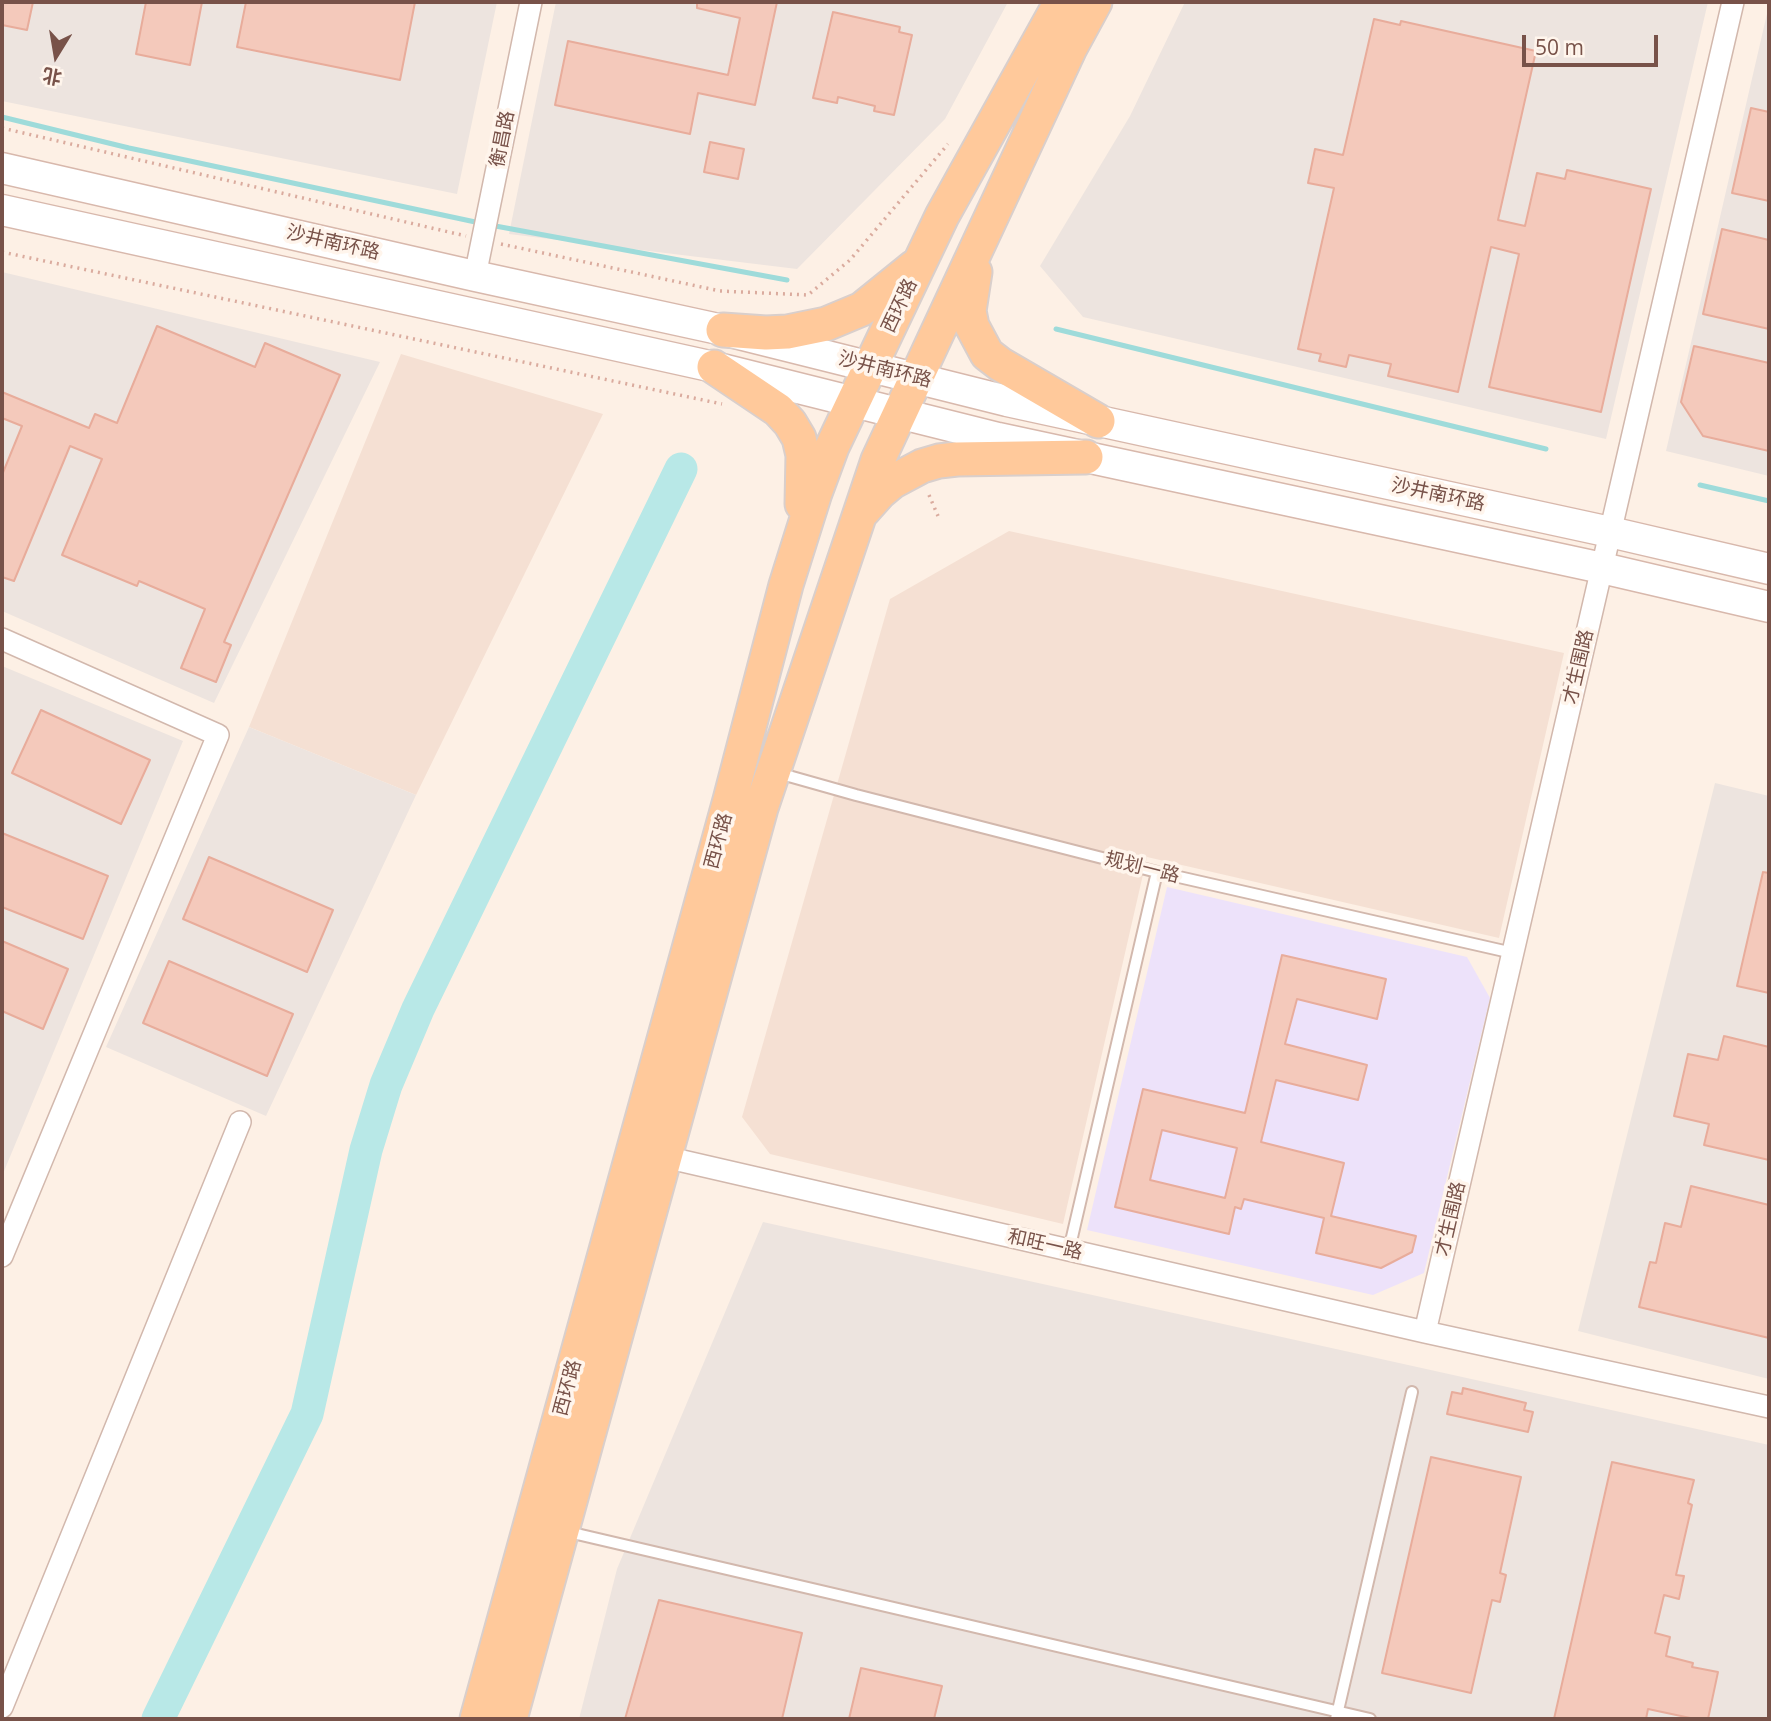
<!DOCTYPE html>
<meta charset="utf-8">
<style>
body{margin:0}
#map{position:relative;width:1771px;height:1721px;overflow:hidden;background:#fdf0e5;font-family:"Open Sans","Noto Sans SC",sans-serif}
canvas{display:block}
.frame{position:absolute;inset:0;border:4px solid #785249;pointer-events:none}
.north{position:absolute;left:21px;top:21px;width:70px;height:70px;-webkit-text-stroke:5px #fff5ec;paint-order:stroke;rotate:191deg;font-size:19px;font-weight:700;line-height:28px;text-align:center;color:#785249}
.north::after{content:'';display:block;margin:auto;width:24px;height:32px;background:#785249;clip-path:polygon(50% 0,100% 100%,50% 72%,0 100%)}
.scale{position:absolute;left:1522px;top:35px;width:136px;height:32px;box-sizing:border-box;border:4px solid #785249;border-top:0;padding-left:9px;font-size:21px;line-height:24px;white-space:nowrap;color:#785249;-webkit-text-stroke:5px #fff5ec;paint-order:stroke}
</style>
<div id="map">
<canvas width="1771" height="1721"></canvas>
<div class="frame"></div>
<div class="north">北</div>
<div class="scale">50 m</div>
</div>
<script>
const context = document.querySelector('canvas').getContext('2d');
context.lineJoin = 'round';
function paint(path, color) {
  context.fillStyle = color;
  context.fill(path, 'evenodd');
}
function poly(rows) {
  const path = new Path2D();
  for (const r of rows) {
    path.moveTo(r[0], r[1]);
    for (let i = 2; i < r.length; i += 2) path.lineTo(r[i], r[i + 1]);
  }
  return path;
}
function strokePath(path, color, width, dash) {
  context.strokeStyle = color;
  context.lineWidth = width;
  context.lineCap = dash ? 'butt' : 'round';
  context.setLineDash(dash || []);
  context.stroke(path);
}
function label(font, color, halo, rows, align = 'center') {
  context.font = font + ' "Open Sans","Noto Sans SC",sans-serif';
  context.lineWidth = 7;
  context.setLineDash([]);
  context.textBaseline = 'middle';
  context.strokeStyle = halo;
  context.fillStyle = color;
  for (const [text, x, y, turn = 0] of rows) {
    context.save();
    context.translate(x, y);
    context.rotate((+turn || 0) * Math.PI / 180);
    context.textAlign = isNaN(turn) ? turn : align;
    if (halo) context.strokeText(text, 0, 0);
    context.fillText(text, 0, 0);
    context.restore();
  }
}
paint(poly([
 [401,354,603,414,416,795,249,727],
 [1009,531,1564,653,1499,938,1147,857,1063,1224,770,1154,742,1117,890,599]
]), '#f5e0d3');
paint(poly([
 [2,2,497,2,457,194,2,101],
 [556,2,1008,2,945,119,797,269,509,234],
 [1185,2,1708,2,1606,439,1083,317,1040,266,1130,116],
 [1769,5,1769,476,1666,451],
 [2,272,380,362,214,703,2,611],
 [2,666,183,741,2,1176],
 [249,727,416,795,266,1116,106,1047],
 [1715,783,1769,796,1769,1379,1578,1331],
 [763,1222,1769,1445,1769,1719,579,1719,617,1569]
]), '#ede4df');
paint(poly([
 [1167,887,1467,957,1490,998,1424,1273,1373,1295,1087,1230]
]), '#ede2fa');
strokePath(poly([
 [2,117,129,148,480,223],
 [490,225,787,280],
 [1056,329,1546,449],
 [1700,485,1769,501]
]), '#9edbda', 5);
strokePath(poly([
 [158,1719,307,1414,366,1150,386,1085,418,1009,681,469]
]), '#b8e8e7', 33);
const building = poly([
 [2,2,33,2,27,30,2,25,2,2],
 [146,2,202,2,190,65,136,54,146,2],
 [246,2,415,2,400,80,237,47,246,2],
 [697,2,777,2,755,105,698,93,690,134,555,105,568,41,728,75,740,18,697,8,697,2],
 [833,12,900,27,899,32,912,35,894,115,874,111,875,106,838,97,837,103,813,98,833,12],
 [1374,19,1400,25,1401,21,1536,51,1498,220,1525,226,1537,173,1565,179,1567,170,1651,189,1601,412,1489,387,1519,254,1491,247,1458,392,1388,376,1391,364,1349,355,1346,367,1319,361,1321,354,1298,349,1334,188,1308,183,1315,149,1343,155,1374,19],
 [1751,108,1769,112,1769,201,1732,193,1751,108],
 [710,142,744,149,738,179,704,172,710,142],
 [1722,229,1769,240,1769,329,1703,314,1722,229],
 [157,326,255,367,265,343,340,375,224,642,231,645,216,682,181,668,205,609,139,581,137,586,62,555,102,459,70,446,14,581,2,577,2,475,22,426,2,418,2,392,89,428,95,414,117,423,157,326],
 [1694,346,1769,363,1769,451,1703,436,1681,402,1694,346],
 [41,710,150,760,121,824,12,773,41,710],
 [2,833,108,876,83,939,2,907,2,833],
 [209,857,333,910,307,972,183,919,209,857],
 [1763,872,1769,873,1769,993,1737,986,1763,872],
 [2,941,68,969,43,1029,2,1011,2,941],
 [1282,955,1386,979,1377,1019,1297,999,1285,1044,1367,1065,1358,1100,1276,1080,1261,1142,1344,1163,1331,1216,1416,1236,1412,1252,1381,1268,1316,1253,1324,1218,1244,1199,1241,1209,1235,1207,1229,1234,1115,1207,1143,1089,1245,1113,1282,955],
 [1162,1130,1237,1148,1225,1198,1150,1180,1162,1130],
 [169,961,293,1014,267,1076,143,1023,169,961],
 [1724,1036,1769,1047,1769,1160,1704,1145,1709,1124,1674,1116,1688,1054,1718,1060,1724,1036],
 [1691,1186,1769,1205,1769,1338,1639,1307,1650,1262,1656,1263,1665,1223,1681,1227,1691,1186],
 [1463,1388,1526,1403,1524,1410,1533,1412,1528,1432,1447,1414,1452,1392,1462,1394,1463,1388],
 [1431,1457,1521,1477,1500,1573,1506,1575,1500,1602,1492,1600,1471,1693,1382,1673,1431,1457],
 [1612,1462,1694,1480,1688,1503,1692,1505,1676,1575,1684,1576,1679,1599,1664,1595,1655,1633,1670,1637,1666,1656,1693,1663,1692,1667,1718,1672,1708,1719,1695,1719,1648,1709,1646,1719,1554,1719,1612,1462],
 [659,1600,802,1633,782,1719,625,1719,659,1600],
 [861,1668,942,1686,934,1719,849,1719,861,1668]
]);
paint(building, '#f4c9bb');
strokePath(building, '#e8ac9b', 2);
const lane = poly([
 [778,773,856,795,1157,872,1513,953],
 [1069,1250,1157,872],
 [564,1531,1370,1719],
 [1336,1719,1412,1392]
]);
const street = poly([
 [475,276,531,2],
 [2,639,218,735,2,1256],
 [665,1157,1425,1332,1769,1407],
 [1425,1332,1733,2],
 [2,1707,240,1122]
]);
const secondary = poly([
 [2,168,475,276,723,330,1007,401,1610,532,1769,569],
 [2,210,714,367,998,438,1602,568,1769,607]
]);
const primary = poly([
 [975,272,969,311,972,326,987,354,1000,364,1098,421],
 [723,330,766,333,787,332,826,324,862,309,914,267],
 [714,367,778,410,790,423,799,438,803,455,802,504],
 [863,511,880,492,892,482,922,466,939,461,957,459,1086,457],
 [477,1719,730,800,786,585,815,493,832,447,942,216,1061,2],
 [510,1719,761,808,878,460,1070,48,1095,2]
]);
strokePath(lane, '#d2b8ad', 14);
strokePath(street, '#d2b8ad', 24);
strokePath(secondary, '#d8b8ac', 33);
strokePath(primary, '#d9cfcc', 37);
strokePath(poly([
 [2,128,466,236],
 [501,244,720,291,808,295,850,260,948,144],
 [2,252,722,404],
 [929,495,938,516]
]), '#daab9e', 3.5, [2, 5]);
strokePath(lane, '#fff', 10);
strokePath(street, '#fff', 21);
strokePath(secondary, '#fff', 30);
strokePath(primary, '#ffc99b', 33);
label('19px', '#785249', '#fff5ec', [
 ["衡昌路",503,139,-79],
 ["沙井南环路",333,243,13],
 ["西环路",900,306,-65],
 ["沙井南环路",885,370,14],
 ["沙井南环路",1438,495,12],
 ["才生围路",1579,667,-77],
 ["西环路",719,841,-75],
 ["规划一路",1142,868,14],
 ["才生围路",1451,1219,-77],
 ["和旺一路",1045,1245,13],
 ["西环路",568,1388,-75]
]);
</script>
